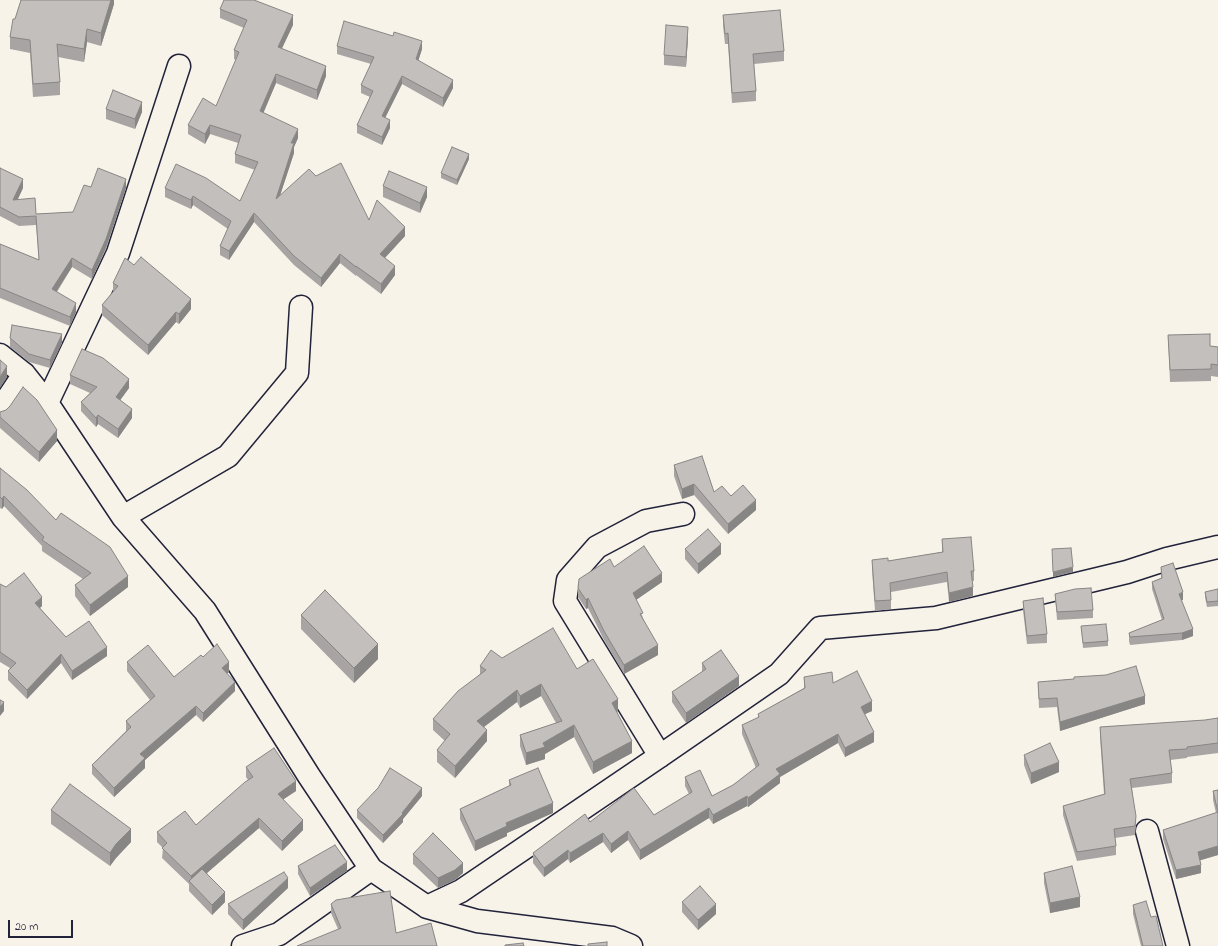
<!DOCTYPE html>
<style>
body{margin:0}
#map{position:relative;width:1218px;height:946px;overflow:hidden;background:#f7f3e8;font-family:"Indie Flower",sans-serif}
canvas{display:block}
.scale{position:absolute;left:8px;top:920px;width:65px;height:18px;box-sizing:border-box;border:2px solid #22223b;border-top:0;padding-left:5px;font-size:12px;line-height:14px;white-space:nowrap;color:#22223b;-webkit-text-stroke:3px #f7f3e8;paint-order:stroke}
</style>
<div id="map">
<canvas width="1218" height="946"></canvas>
<div class="scale">20 m</div>
</div>
<script>
const context = document.querySelector('canvas').getContext('2d');
context.lineJoin = 'round';
function poly(rows) {
  const path = new Path2D();
  for (const r of rows) {
    path.moveTo(r[0], r[1]);
    for (let i = 2; i < r.length; i += 2) path.lineTo(r[i], r[i + 1]);
  }
  return path;
}
function strokePath(path, color, width, dash) {
  context.strokeStyle = color;
  context.lineWidth = width;
  context.lineCap = dash ? 'butt' : 'round';
  context.setLineDash(dash || []);
  context.stroke(path);
}
function paint(path, color) {
  context.fillStyle = color;
  context.fill(path, 'evenodd');
}
const minor = poly([
 [0,355,24,374,47,403,123,517,205,611,309,776,371,869,427,907,477,921,612,938,631,946],
 [47,403,118,253,179,66],
 [0,410,24,374],
 [123,517,228,456,297,373,301,307],
 [660,756,565,601,568,580,597,547,646,521,683,514],
 [1147,831,1178,946],
 [427,907,461,891,660,756,779,674,820,628,936,618,1127,572,1167,559,1218,547],
 [243,946,279,934,371,869]
]);
strokePath(minor, '#22223b', 25);
strokePath(minor, '#f7f3e8', 22);
paint(poly([
 [114,0,114,4,101,46,87,42,84,62,58,57,60,82,60,95,33,97,30,53,10,49,10,37,15,19],
 [220,9,293,25,281,49,326,76,317,100,276,83,263,113,298,138,294,147,294,153,280,195,316,176,369,220,405,236,385,258,395,275,381,294,356,275,356,276,340,263,321,287,294,265,254,222,229,260,220,255,220,246,228,229,193,205,191,209,165,197,165,188,240,201,255,170,235,163,235,154,238,143,210,134,205,144,188,134,188,125,216,106,236,60,234,59,234,50,244,28,220,18],
 [723,15,784,51,784,61,754,64,756,91,756,101,732,103,728,44,725,44,723,25],
 [688,37,686,67,664,65,664,55],
 [337,46,422,49,418,61,453,88,443,107,402,84,385,118,390,128,382,145,357,133,357,125,370,97,361,93,361,85,371,64,337,54],
 [106,109,142,112,135,129,106,119],
 [469,159,457,185,441,178,441,173],
 [0,168,23,188,18,199,36,214,73,212,91,187,126,188,106,248,92,279,72,267,57,292,76,312,70,326,0,298,0,244,39,260,36,225,19,226,0,216],
 [383,186,427,197,420,213,383,197],
 [113,283,191,309,179,324,176,322,148,355,102,315,102,305,113,292],
 [1168,335,1210,346,1218,347,1218,377,1211,376,1211,381,1170,382],
 [10,338,62,343,50,368,29,362,10,347],
 [70,375,129,388,120,400,132,418,118,438,98,424,96,427,81,411,81,402,90,393,70,384],
 [0,412,57,441,39,462,0,428],
 [674,465,714,492,731,496,756,510,728,534,694,495,682,499,674,476],
 [0,468,56,520,128,587,90,616,75,596,75,585,83,579,42,551,42,546,4,506,2,509,0,508],
 [942,539,974,571,974,581,972,581,973,596,949,602,947,582,891,592,891,609,875,611,872,569,872,560,888,561,942,552],
 [685,549,721,554,698,574,685,559],
 [614,567,662,582,636,600,643,618,658,655,624,674,604,640,588,608,586,609,578,597,578,588],
 [1161,567,1183,600,1181,600,1193,636,1182,640,1130,645,1129,641,1129,633,1162,620,1152,589,1152,582,1161,578],
 [0,584,6,587,42,606,40,608,66,637,107,656,72,680,61,663,27,699,8,680,8,671,10,668,0,662],
 [1218,589,1218,606,1207,607,1205,597,1205,592],
 [1055,594,1093,610,1093,618,1057,620],
 [1023,601,1047,634,1047,643,1027,644,1023,610],
 [301,615,378,659,354,683,301,629],
 [1081,626,1108,641,1108,646,1083,648],
 [203,657,229,672,227,674,235,691,203,722,196,715,145,760,145,768,114,797,92,774,92,765,126,731,126,721,150,700,127,671,127,662,174,677],
 [502,658,577,669,618,711,617,712,632,753,593,774,574,737,545,754,545,759,526,765,520,746,520,735,556,723,541,696,520,708,517,702,484,727,487,741,455,778,437,762,437,750,445,741,433,730,433,719,480,674,480,666],
 [702,663,739,686,686,723,672,702,672,692,702,672],
 [1106,675,1145,704,1060,731,1057,707,1039,708,1038,682,1074,679],
 [804,677,833,683,872,711,865,714,874,742,845,757,838,743,780,777,780,783,748,807,747,806,713,824,709,818,640,860,628,840,611,853,603,842,570,863,568,859,544,877,533,863,533,853,590,822,654,815,689,794,685,786,685,777,712,796,733,785,756,768,742,734,742,725,758,718,758,714,804,688],
 [1218,718,1218,753,1187,757,1187,758,1170,760,1172,773,1172,783,1132,788,1136,826,1135,835,1115,838,1116,846,1116,855,1077,861,1063,815,1063,806,1104,794,1100,737,1100,727,1205,720],
 [1024,755,1059,772,1031,784,1024,765],
 [246,767,296,791,283,799,303,830,282,851,259,828,207,873,225,902,212,915,189,891,189,884,162,858,163,848,157,842,157,832,196,825,248,780,246,777],
 [509,780,553,813,507,833,507,836,475,851,460,819,460,809,509,786],
 [1218,790,1218,855,1200,860,1201,873,1176,879,1163,839,1163,830,1216,813,1213,800,1213,791],
 [422,796,403,819,403,822,383,843,357,818,357,810],
 [51,810,131,842,116,858,110,866,51,824],
 [413,854,463,873,455,880,438,888,413,864],
 [298,866,347,871,310,896,298,874],
 [1044,873,1080,907,1050,913,1044,883],
 [288,888,243,930,228,914,228,904],
 [682,902,716,914,698,930,682,912],
 [331,904,396,933,338,929,331,913],
 [1133,905,1151,917,1163,946,1141,946,1133,914]
]), '#a7a4a3');
paint(poly([
 [111,0,114,0,114,4,101,46,101,33],
 [293,15,293,25,278,57,278,47],
 [688,27,688,37,686,67,686,57],
 [87,29,87,42,84,62,84,49],
 [422,41,422,49,416,68,416,59],
 [326,66,326,76,317,100,317,90],
 [276,74,276,83,260,121,260,111],
 [402,76,402,84,382,124,382,116],
 [453,80,453,88,443,107,443,98],
 [142,102,142,112,135,129,135,119],
 [390,120,390,128,382,145,382,137],
 [210,125,210,134,205,144,205,134],
 [298,129,298,138,294,147,294,153,276,208,276,199,291,143],
 [469,154,469,159,457,185,457,180],
 [23,179,23,188,13,209,13,200],
 [126,179,126,188,106,248,92,279,92,270],
 [427,187,427,197,420,213,420,203],
 [193,196,193,205,191,209,191,200],
 [254,213,254,222,229,260,229,251],
 [405,227,405,236,380,263,380,254],
 [340,254,340,263,321,287,321,278],
 [72,258,72,267,52,298,52,289],
 [395,266,395,275,381,294,381,284],
 [191,299,191,309,179,324,179,314],
 [76,303,76,312,70,326,70,317],
 [176,312,176,322,148,355,148,345],
 [62,334,62,343,50,368,50,360],
 [7,366,7,377,0,388,0,377],
 [129,379,129,388,116,406,116,397],
 [132,409,132,418,118,438,118,429],
 [98,415,98,424,96,427,96,418],
 [57,430,57,441,39,462,39,452],
 [694,484,694,495,682,499,682,489],
 [4,496,4,506,2,509,2,499],
 [756,500,756,510,728,534,728,524],
 [721,544,721,554,698,574,698,564],
 [1073,567,1073,572,1053,577,1053,572],
 [662,573,662,582,633,602,633,593],
 [128,576,128,587,90,616,90,605],
 [973,587,973,596,949,602,949,593],
 [1183,592,1183,600,1179,601,1179,594],
 [42,597,42,606,35,612,35,603],
 [588,598,588,608,586,609,586,600],
 [1193,629,1193,636,1182,640,1182,633],
 [378,644,378,659,354,683,354,668],
 [658,645,658,655,624,674,624,665],
 [107,647,107,656,72,680,72,671],
 [61,654,61,663,27,699,27,690],
 [229,662,229,672,222,678,222,668],
 [739,676,739,686,686,723,686,713],
 [235,682,235,691,203,722,203,713],
 [541,684,541,696,520,708,520,696],
 [517,690,517,702,477,732,477,721],
 [1145,696,1145,704,1060,731,1060,722],
 [618,699,618,711,612,714,612,703],
 [872,701,872,711,861,716,861,707],
 [4,702,4,711,0,716,0,707],
 [196,706,196,715,145,760,145,768,114,797,114,788,140,754],
 [574,725,574,737,545,754,545,759,526,765,526,753],
 [487,730,487,741,455,778,455,766],
 [874,732,874,742,845,757,845,748],
 [838,734,838,743,780,777,780,783,748,807,748,798,776,769],
 [632,741,632,753,593,774,593,762],
 [1059,762,1059,772,1031,784,1031,773],
 [296,781,296,791,278,803,278,794],
 [422,788,422,796,403,819,403,822,383,843,383,835],
 [747,796,747,806,713,824,713,815],
 [553,803,553,813,507,833,507,836,475,851,475,841,506,823],
 [709,808,709,818,640,860,640,850],
 [259,818,259,828,193,885,191,883,191,876],
 [303,820,303,830,282,851,282,841],
 [131,829,131,842,116,858,110,866,110,853,116,844],
 [628,831,628,840,611,853,611,844],
 [603,833,603,842,570,863,570,853],
 [1218,846,1218,855,1198,861,1198,852],
 [568,850,568,859,544,877,544,868],
 [347,862,347,871,310,896,310,888],
 [463,863,463,873,455,880,438,888,438,878],
 [1201,865,1201,873,1176,879,1176,870],
 [288,878,288,888,243,930,243,920],
 [225,892,225,902,212,915,212,905],
 [1080,897,1080,907,1050,913,1050,903],
 [716,904,716,914,698,930,698,920]
]), '#888684');
const building = poly([
 [21,0,111,0,101,33,87,29,84,49,57,44,60,82,33,84,30,40,10,37,13,19,15,19,21,0],
 [224,0,254,0,293,15,278,47,326,66,317,90,276,74,260,111,298,129,291,143,294,143,276,199,309,169,316,176,341,163,369,220,377,200,405,227,380,254,395,266,381,284,356,266,356,267,340,254,321,278,294,256,254,213,229,251,220,246,231,221,193,196,191,200,165,188,176,164,206,178,240,201,258,162,235,154,241,135,210,125,205,134,188,125,203,98,216,106,239,52,234,50,247,20,220,9,224,0],
 [780,10,784,51,753,54,756,91,732,93,728,33,725,34,723,15,780,10],
 [344,21,393,36,394,32,422,41,416,59,453,80,443,98,402,76,382,116,390,120,382,137,357,125,373,91,361,85,374,57,337,46,344,21],
 [666,25,688,27,686,57,664,55,666,25],
 [113,90,142,102,135,119,106,109,113,90],
 [452,147,469,154,457,180,441,173,452,147],
 [0,168,23,179,13,200,35,198,36,214,73,212,84,185,91,187,98,168,126,179,106,239,92,270,72,258,52,289,76,303,70,317,0,288,0,244,39,260,36,216,19,217,0,207,0,168],
 [389,171,427,187,420,203,383,186,389,171],
 [141,257,191,299,179,314,176,312,148,345,102,305,118,286,113,283,125,258,134,265,141,257],
 [12,325,62,334,50,360,29,354,10,338,12,325],
 [1210,334,1210,346,1218,347,1218,365,1211,364,1211,369,1170,370,1168,335,1210,334],
 [82,349,103,358,129,379,116,397,132,409,118,429,98,415,96,418,81,402,97,387,70,375,82,349],
 [0,360,7,366,0,377,0,360],
 [23,387,37,400,57,430,39,452,0,417,0,412,6,410,10,406,23,387],
 [702,456,714,492,722,486,731,496,743,485,756,500,728,524,694,484,682,489,674,465,702,456],
 [0,468,27,490,56,520,61,513,110,547,128,576,90,605,75,585,91,573,42,540,44,537,4,496,2,499,0,497,0,468],
 [708,529,721,544,698,564,685,549,708,529],
 [971,537,974,571,971,571,973,587,949,593,947,572,890,583,891,600,875,601,872,560,888,558,888,561,943,552,942,539,971,537],
 [644,546,662,573,633,593,643,613,640,614,658,645,624,665,604,631,588,598,586,600,578,588,579,579,610,559,614,567,644,546],
 [1071,548,1073,567,1053,572,1052,549,1071,548],
 [1173,563,1183,592,1179,594,1193,629,1182,633,1130,637,1129,633,1164,619,1152,582,1162,578,1161,567,1173,563],
 [24,573,42,597,35,603,66,637,89,621,107,647,72,671,61,654,27,690,8,671,16,663,0,652,0,584,6,587,24,573],
 [1091,588,1093,610,1057,612,1055,594,1075,589,1091,588],
 [1218,589,1218,601,1207,602,1205,592,1218,589],
 [325,590,378,644,354,668,301,615,325,590],
 [1043,598,1047,634,1027,636,1023,601,1043,598],
 [1106,624,1108,641,1083,643,1081,626,1106,624],
 [553,628,577,669,593,659,618,699,612,703,632,741,593,762,574,725,543,743,545,747,526,753,520,735,562,721,541,684,520,696,517,690,477,721,487,730,455,766,437,750,450,734,433,719,458,691,486,670,480,666,491,650,502,658,553,628],
 [217,644,229,662,222,668,235,682,203,713,196,706,140,754,145,758,114,788,92,765,131,727,126,721,155,696,127,662,148,645,174,677,201,655,203,657,217,644],
 [721,650,739,676,686,713,672,692,706,669,702,663,721,650],
 [1136,666,1145,696,1060,722,1057,698,1039,699,1038,682,1074,679,1074,677,1106,675,1136,666],
 [857,671,872,701,861,707,874,732,845,748,838,734,776,769,780,774,748,798,747,796,713,815,709,808,640,850,628,831,611,844,603,833,570,853,568,850,544,868,533,853,585,814,590,822,634,788,654,815,692,792,685,777,700,770,712,796,733,785,759,765,742,725,759,717,758,714,805,688,804,677,832,672,833,683,857,671],
 [0,700,4,702,0,707,0,700],
 [1218,718,1218,743,1187,747,1187,749,1169,750,1172,773,1130,779,1136,816,1135,826,1114,829,1116,846,1077,852,1063,806,1105,794,1100,727,1205,720,1218,718],
 [1050,743,1059,762,1031,773,1024,755,1050,743],
 [274,748,296,781,278,794,303,820,282,841,259,818,191,876,162,848,167,843,157,832,185,811,196,825,245,782,253,777,246,767,274,748],
 [390,768,422,788,402,813,403,814,383,835,357,810,378,788,390,768],
 [538,768,553,803,506,823,507,826,475,841,460,809,511,785,509,780,538,768],
 [70,784,131,829,116,844,110,853,51,810,70,784],
 [1218,790,1218,846,1198,852,1201,865,1176,870,1163,830,1218,812,1213,791,1218,790],
 [433,833,463,863,455,870,438,878,413,854,433,833],
 [335,845,347,862,310,888,298,866,335,845],
 [1072,866,1080,897,1050,903,1044,873,1072,866],
 [202,869,225,892,212,905,189,881,202,869],
 [284,872,288,878,243,920,228,904,284,872],
 [700,886,716,904,698,920,682,902,700,886],
 [390,891,396,933,431,923,437,946,297,946,341,928,331,904,336,900,390,891],
 [1146,901,1151,917,1156,916,1163,946,1143,946,1133,905,1146,901],
 [607,942,607,946,588,946,588,944,607,942],
 [523,943,524,946,505,946,505,945,523,943]
]);
paint(building, '#c2bfbd');
strokePath(building, '#888684', 1);
</script>
